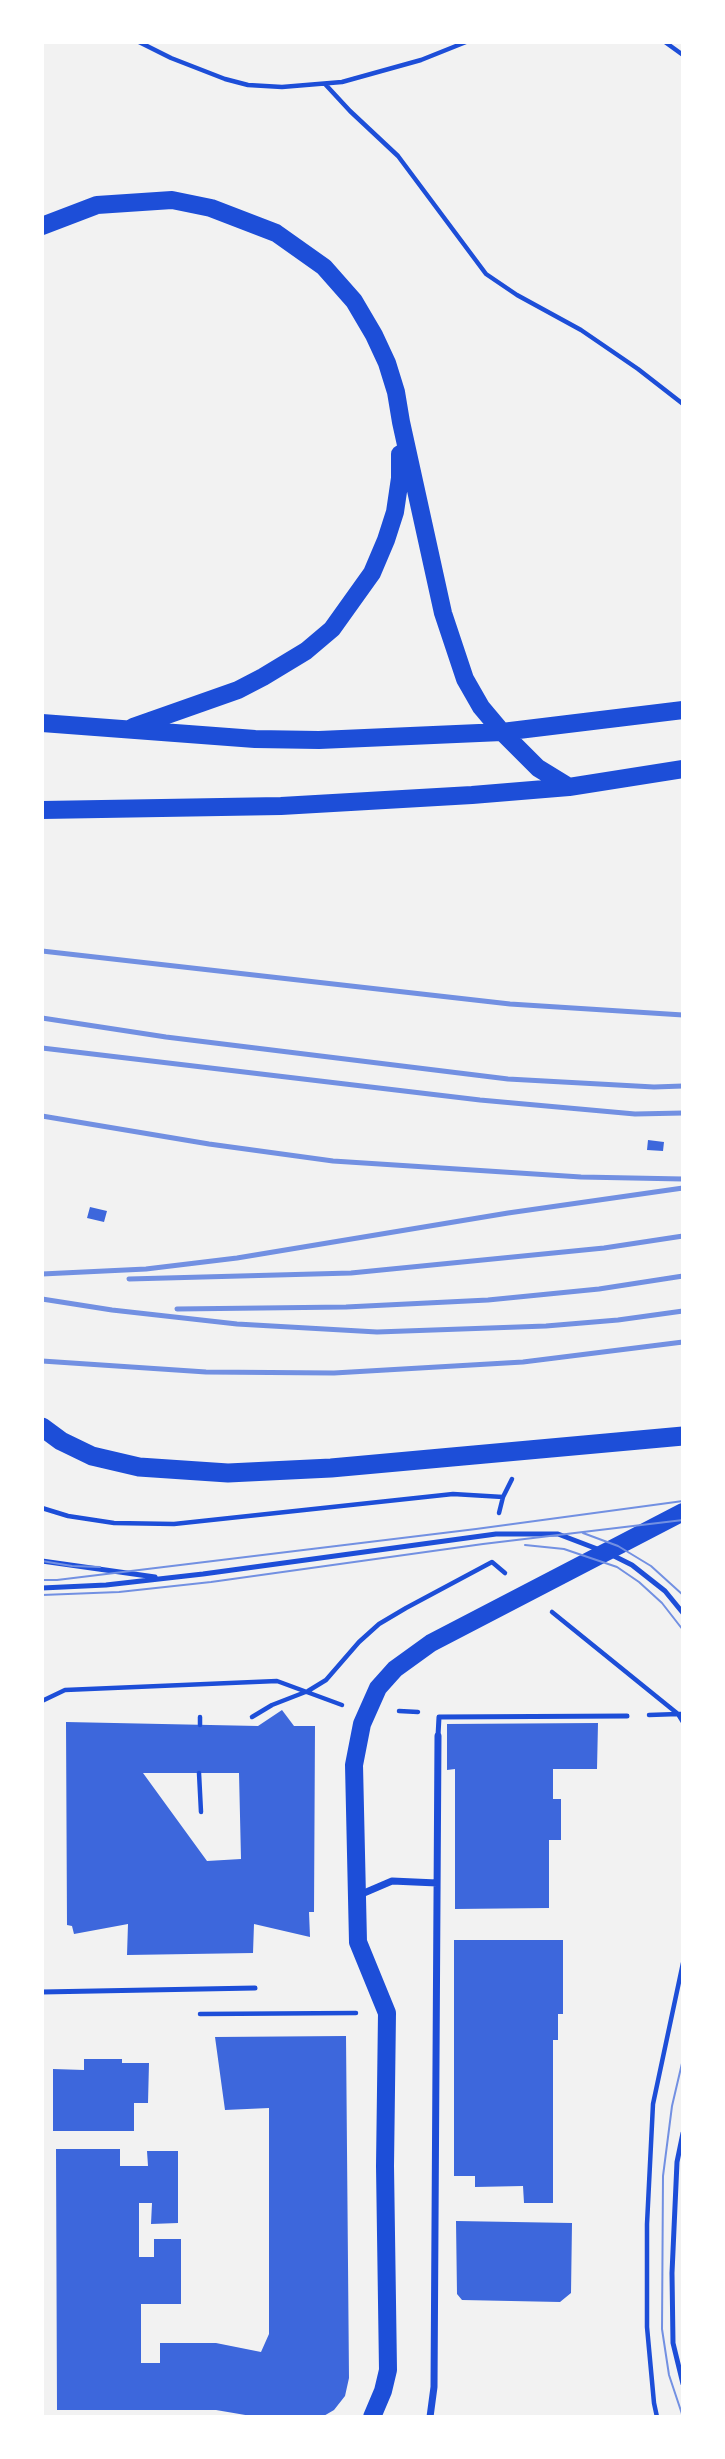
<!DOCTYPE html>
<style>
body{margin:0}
#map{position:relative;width:725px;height:2459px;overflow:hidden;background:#f2f2f2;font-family:"Fira Sans Condensed",sans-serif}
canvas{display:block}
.frame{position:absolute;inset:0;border:44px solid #fff;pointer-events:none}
</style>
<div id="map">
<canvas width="725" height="2459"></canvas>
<div class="frame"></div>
</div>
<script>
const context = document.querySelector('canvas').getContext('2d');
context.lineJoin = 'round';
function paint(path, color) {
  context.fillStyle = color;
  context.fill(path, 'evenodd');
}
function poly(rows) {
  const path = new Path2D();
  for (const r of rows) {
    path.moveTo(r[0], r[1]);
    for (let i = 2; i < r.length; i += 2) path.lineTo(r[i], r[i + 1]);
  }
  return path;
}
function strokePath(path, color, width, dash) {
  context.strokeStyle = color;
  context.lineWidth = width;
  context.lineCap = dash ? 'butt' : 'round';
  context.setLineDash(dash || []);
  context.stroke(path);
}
paint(poly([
 [648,1140,664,1142,663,1151,647,1150],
 [90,1207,107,1211,104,1222,87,1218],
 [282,1710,294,1726,315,1726,314,1912,309,1912,310,1937,254,1924,253,1953,127,1955,128,1924,74,1934,72,1926,67,1925,66,1722,258,1726],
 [143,1773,239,1773,241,1859,207,1861],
 [598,1723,597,1769,553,1769,553,1799,561,1799,561,1840,549,1840,549,1908,455,1909,455,1769,447,1770,447,1724],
 [454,1940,563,1940,563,2014,558,2014,558,2040,553,2040,553,2203,524,2203,523,2186,475,2187,475,2176,454,2176],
 [346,2036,349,2378,345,2396,334,2410,322,2417,257,2417,216,2410,57,2410,56,2149,120,2149,120,2166,148,2166,147,2151,178,2151,178,2223,151,2224,152,2203,139,2203,139,2257,154,2257,154,2239,181,2239,181,2304,141,2304,141,2363,160,2363,160,2343,216,2343,261,2352,269,2334,269,2108,225,2110,215,2037],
 [84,2059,122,2059,122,2063,149,2063,148,2103,134,2103,134,2131,53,2131,53,2069,84,2070],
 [456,2221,572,2223,571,2293,560,2302,462,2300,457,2294]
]), '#3d67dc');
strokePath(poly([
 [139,42,171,58,225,79,248,85,282,87,342,82,421,60,466,42],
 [665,42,683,55],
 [325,84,350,111,398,156,486,274,517,295,581,330,638,369,683,404],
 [42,1508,68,1516,114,1523,174,1524,453,1494,503,1497],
 [499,1513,503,1497,512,1479],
 [552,1612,678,1714,683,1714],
 [42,1701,65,1690,277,1681,342,1705],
 [399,1711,418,1712],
 [649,1715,678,1714,683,1722],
 [200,1717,200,1725],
 [252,1717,272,1705,308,1691,326,1680,359,1642,379,1624,406,1608,492,1562,505,1573],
 [199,1773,201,1812],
 [200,2014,356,2013],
 [657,2417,654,2403,647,2327,647,2224,653,2104,683,1963]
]), '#1d4ed8', 4.5);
strokePath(poly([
 [612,1555,632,1565,665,1591,683,1613],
 [42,1561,155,1577],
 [42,1588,106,1585,203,1574,496,1534,558,1534,600,1550],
 [438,1736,439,1717,627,1716],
 [42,1992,255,1988],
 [683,2133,677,2162,672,2273,673,2343,683,2384]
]), '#1d4ed8', 5);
strokePath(poly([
 [357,1896,392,1881,437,1883],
 [430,2417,434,2387,438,1736]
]), '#1d4ed8', 7);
strokePath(poly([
 [42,226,97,205,172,200,211,208,276,233,324,267,354,301,374,335,387,363,396,392,401,422,443,613,465,679,481,707,502,732,538,768,569,787],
 [42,723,255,739,319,740,502,732,683,710],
 [133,727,238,690,263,677,306,651,332,629,372,573,386,540,395,512,400,478,400,454],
 [42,810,281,806,472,795,569,787,683,769],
 [372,2417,383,2391,388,2370,385,2166,387,2013,358,1942,354,1765,362,1724,378,1688,395,1669,431,1643,683,1512]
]), '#1d4ed8', 18);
strokePath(poly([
 [42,1427,61,1441,92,1456,139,1467,228,1473,331,1468,683,1436]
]), '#1d4ed8', 19);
strokePath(poly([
 [583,1533,618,1546,651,1566,683,1595],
 [525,1545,564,1549,617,1567,639,1582,662,1603,683,1630],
 [42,1561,72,1566,100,1567],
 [42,1580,57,1580,476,1529,683,1501],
 [42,1595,119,1592,211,1582,483,1544,683,1520],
 [683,2059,672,2106,663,2176,662,2329,669,2375,683,2417]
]), '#7290e2', 2);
strokePath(poly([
 [42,951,510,1004,683,1015],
 [42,1018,166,1037,508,1079,654,1087,683,1086],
 [42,1048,480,1100,635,1114,683,1113],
 [42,1116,209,1144,333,1161,581,1177,683,1179],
 [42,1274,146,1269,237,1258,508,1213,683,1188],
 [129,1279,351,1273,604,1248,683,1236],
 [42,1299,112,1310,237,1324,377,1332,546,1326,618,1320,683,1311],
 [177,1309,346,1307,488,1300,599,1289,683,1276],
 [42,1361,206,1372,334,1373,523,1362,683,1342]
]), '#7290e2', 5);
</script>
